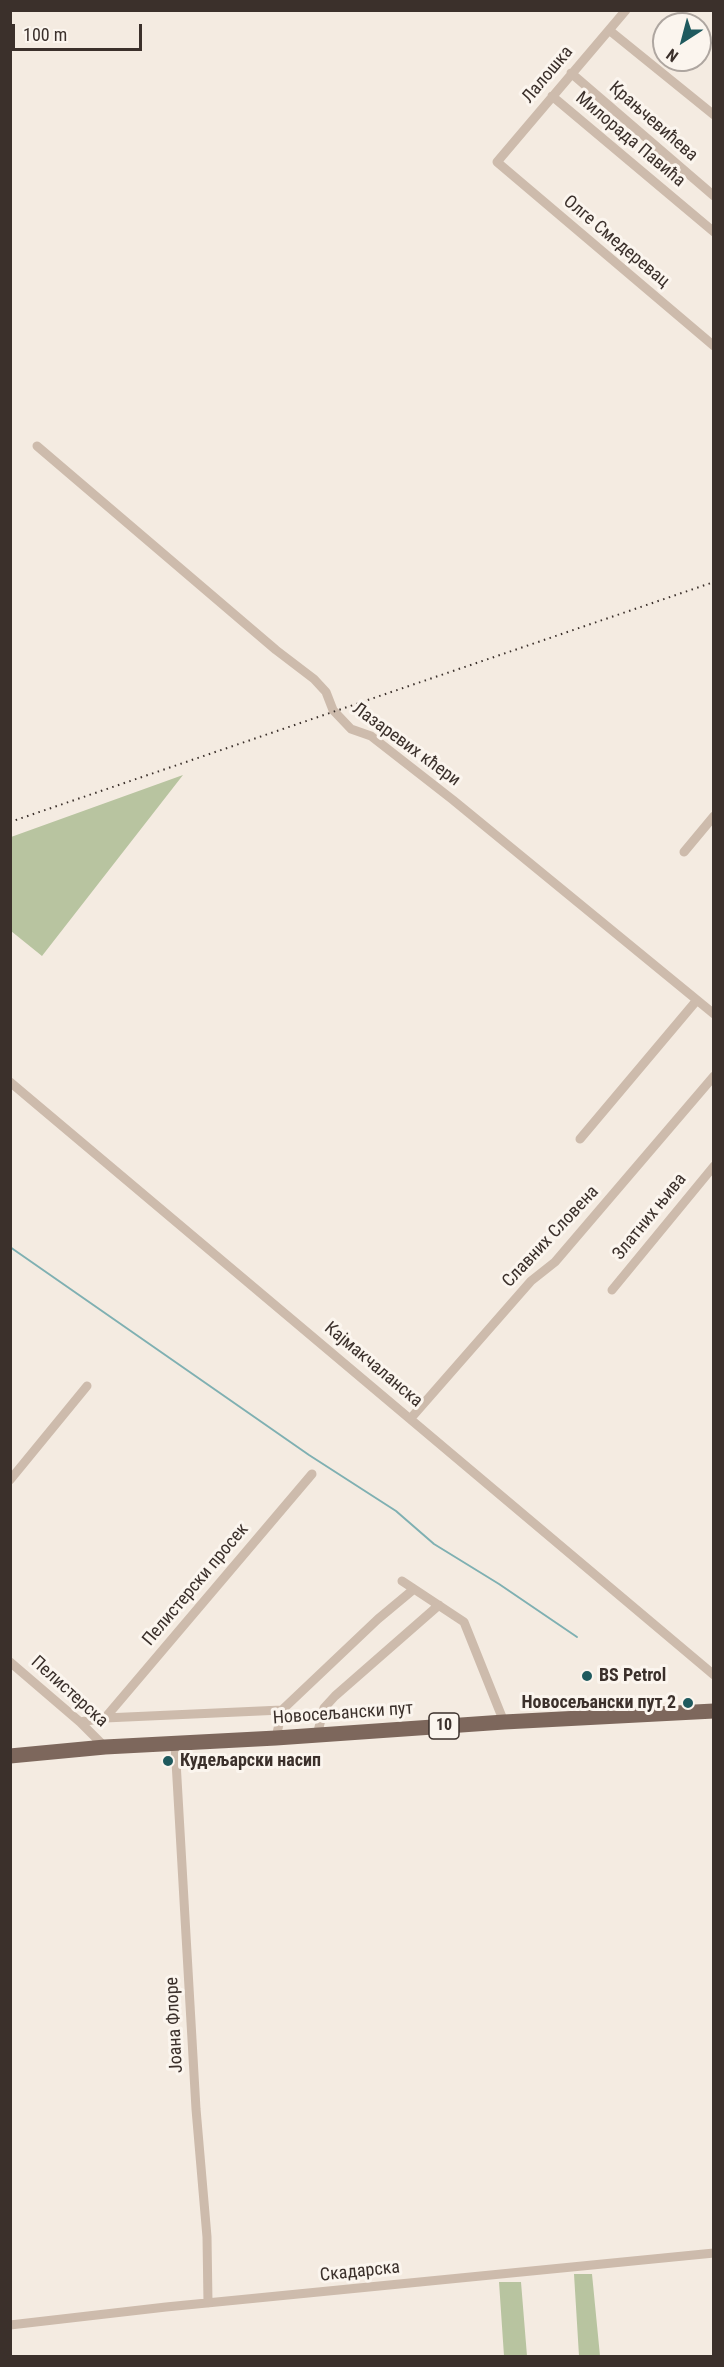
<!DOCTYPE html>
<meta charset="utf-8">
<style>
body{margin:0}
#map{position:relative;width:724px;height:2367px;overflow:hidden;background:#f4ebe1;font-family:"Roboto Condensed",sans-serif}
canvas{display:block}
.frame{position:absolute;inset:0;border:12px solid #3b302b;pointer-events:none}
.north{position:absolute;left:652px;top:12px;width:60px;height:60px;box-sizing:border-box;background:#fbf5ee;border:2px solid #aea6a0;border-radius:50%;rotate:216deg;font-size:16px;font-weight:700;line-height:24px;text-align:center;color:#3b302b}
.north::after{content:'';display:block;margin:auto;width:21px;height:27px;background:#1f5a5e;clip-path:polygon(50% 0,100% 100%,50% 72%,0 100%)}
.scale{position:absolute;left:12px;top:24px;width:130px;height:27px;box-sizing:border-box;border:3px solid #3b302b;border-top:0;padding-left:8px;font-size:18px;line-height:21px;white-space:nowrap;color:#3b302b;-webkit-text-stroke:4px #fbf5ee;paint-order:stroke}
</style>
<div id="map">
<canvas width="724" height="2367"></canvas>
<div class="frame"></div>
<div class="north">N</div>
<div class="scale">100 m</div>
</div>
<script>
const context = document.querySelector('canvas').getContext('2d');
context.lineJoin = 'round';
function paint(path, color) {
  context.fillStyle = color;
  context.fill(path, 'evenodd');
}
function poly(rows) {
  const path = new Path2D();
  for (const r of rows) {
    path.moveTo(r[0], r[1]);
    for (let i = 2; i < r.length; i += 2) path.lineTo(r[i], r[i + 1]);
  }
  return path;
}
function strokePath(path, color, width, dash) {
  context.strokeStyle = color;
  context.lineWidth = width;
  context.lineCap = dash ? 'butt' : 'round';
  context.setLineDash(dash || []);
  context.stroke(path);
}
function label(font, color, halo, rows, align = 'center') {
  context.font = font + ' "Roboto Condensed",sans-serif';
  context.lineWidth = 6;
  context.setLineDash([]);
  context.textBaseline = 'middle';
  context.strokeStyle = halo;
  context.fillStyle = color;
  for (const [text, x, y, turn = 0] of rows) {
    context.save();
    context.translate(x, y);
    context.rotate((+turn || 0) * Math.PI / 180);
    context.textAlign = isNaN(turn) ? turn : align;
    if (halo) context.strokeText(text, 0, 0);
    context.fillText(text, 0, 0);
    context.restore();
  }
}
paint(poly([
 [183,775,42,956,11,931,11,837],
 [574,2274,592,2274,600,2356,579,2356],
 [499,2282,521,2282,527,2356,504,2356]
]), '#b8c4a0');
strokePath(poly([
 [10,1247,309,1455,396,1511,434,1544,499,1584,577,1637]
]), '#7fb0b2', 2);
strokePath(poly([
 [626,10,497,162,714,346],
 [609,30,714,115],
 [571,73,714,196],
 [552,96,714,232],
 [37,446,276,650,314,679,326,692,333,710,351,729,371,736,453,800,714,1014],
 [684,852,714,816],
 [10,1082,714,1675],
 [580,1139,697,1000],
 [612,1290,714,1166],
 [411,1418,531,1281,555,1262,714,1076],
 [10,1480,87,1386],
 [402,1581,464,1622,504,1722],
 [10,1662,80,1722,105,1747],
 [282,1710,378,1619,414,1589],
 [105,1718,312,1474],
 [80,1722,105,1718,282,1710,276,1738],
 [317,1735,324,1708,335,1696,439,1605],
 [175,1744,196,2109,207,2237,208,2303],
 [10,2325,166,2307,714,2253]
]), '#cdbbac', 9);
strokePath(poly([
 [10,1756,105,1747,276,1738,504,1722,714,1711]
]), '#7d675c', 15);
strokePath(poly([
 [10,822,714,582]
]), '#3b302b', 2, [1.5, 4.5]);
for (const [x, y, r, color] of [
 [587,1676,6,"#1f5a5e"],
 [688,1703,6,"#1f5a5e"],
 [168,1761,6,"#1f5a5e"]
]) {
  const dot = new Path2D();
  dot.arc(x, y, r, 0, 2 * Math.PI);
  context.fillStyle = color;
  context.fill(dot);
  strokePath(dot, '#fbf5ee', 2);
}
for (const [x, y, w] of [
 [444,1726,30]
]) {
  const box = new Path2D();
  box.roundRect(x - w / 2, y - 13, w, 26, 4.5);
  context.fillStyle = '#fbf5ee';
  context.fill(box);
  strokePath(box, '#3b302b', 1.5);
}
label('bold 16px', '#3b302b', null, [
 ["10",444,1726]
]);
label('18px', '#3b302b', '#fbf5ee', [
 ["Лалошка",548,75,-50],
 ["Крањчевићева",653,122,41],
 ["Милорада Павића",630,140,40],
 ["Олге Смедеревац",616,242,40],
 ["Лазаревих кћери",406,745,36],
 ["Златних њива",650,1217,-51],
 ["Славних Словена",551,1237,-47],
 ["Кајмакчаланска",373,1365,40],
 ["Пелистерски просек",196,1585,-50],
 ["Пелистерска",69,1692,42],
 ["Новосељански пут",343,1714,-4],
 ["Јоана Флоре",175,2025,-93],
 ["Скадарска",360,2272,-6]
]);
label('bold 18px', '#3b302b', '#fbf5ee', [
 ["BS Petrol",599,1676],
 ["Новосељански пут 2",676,1703,"right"],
 ["Кудељарски насип",180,1761]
], 'left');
</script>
